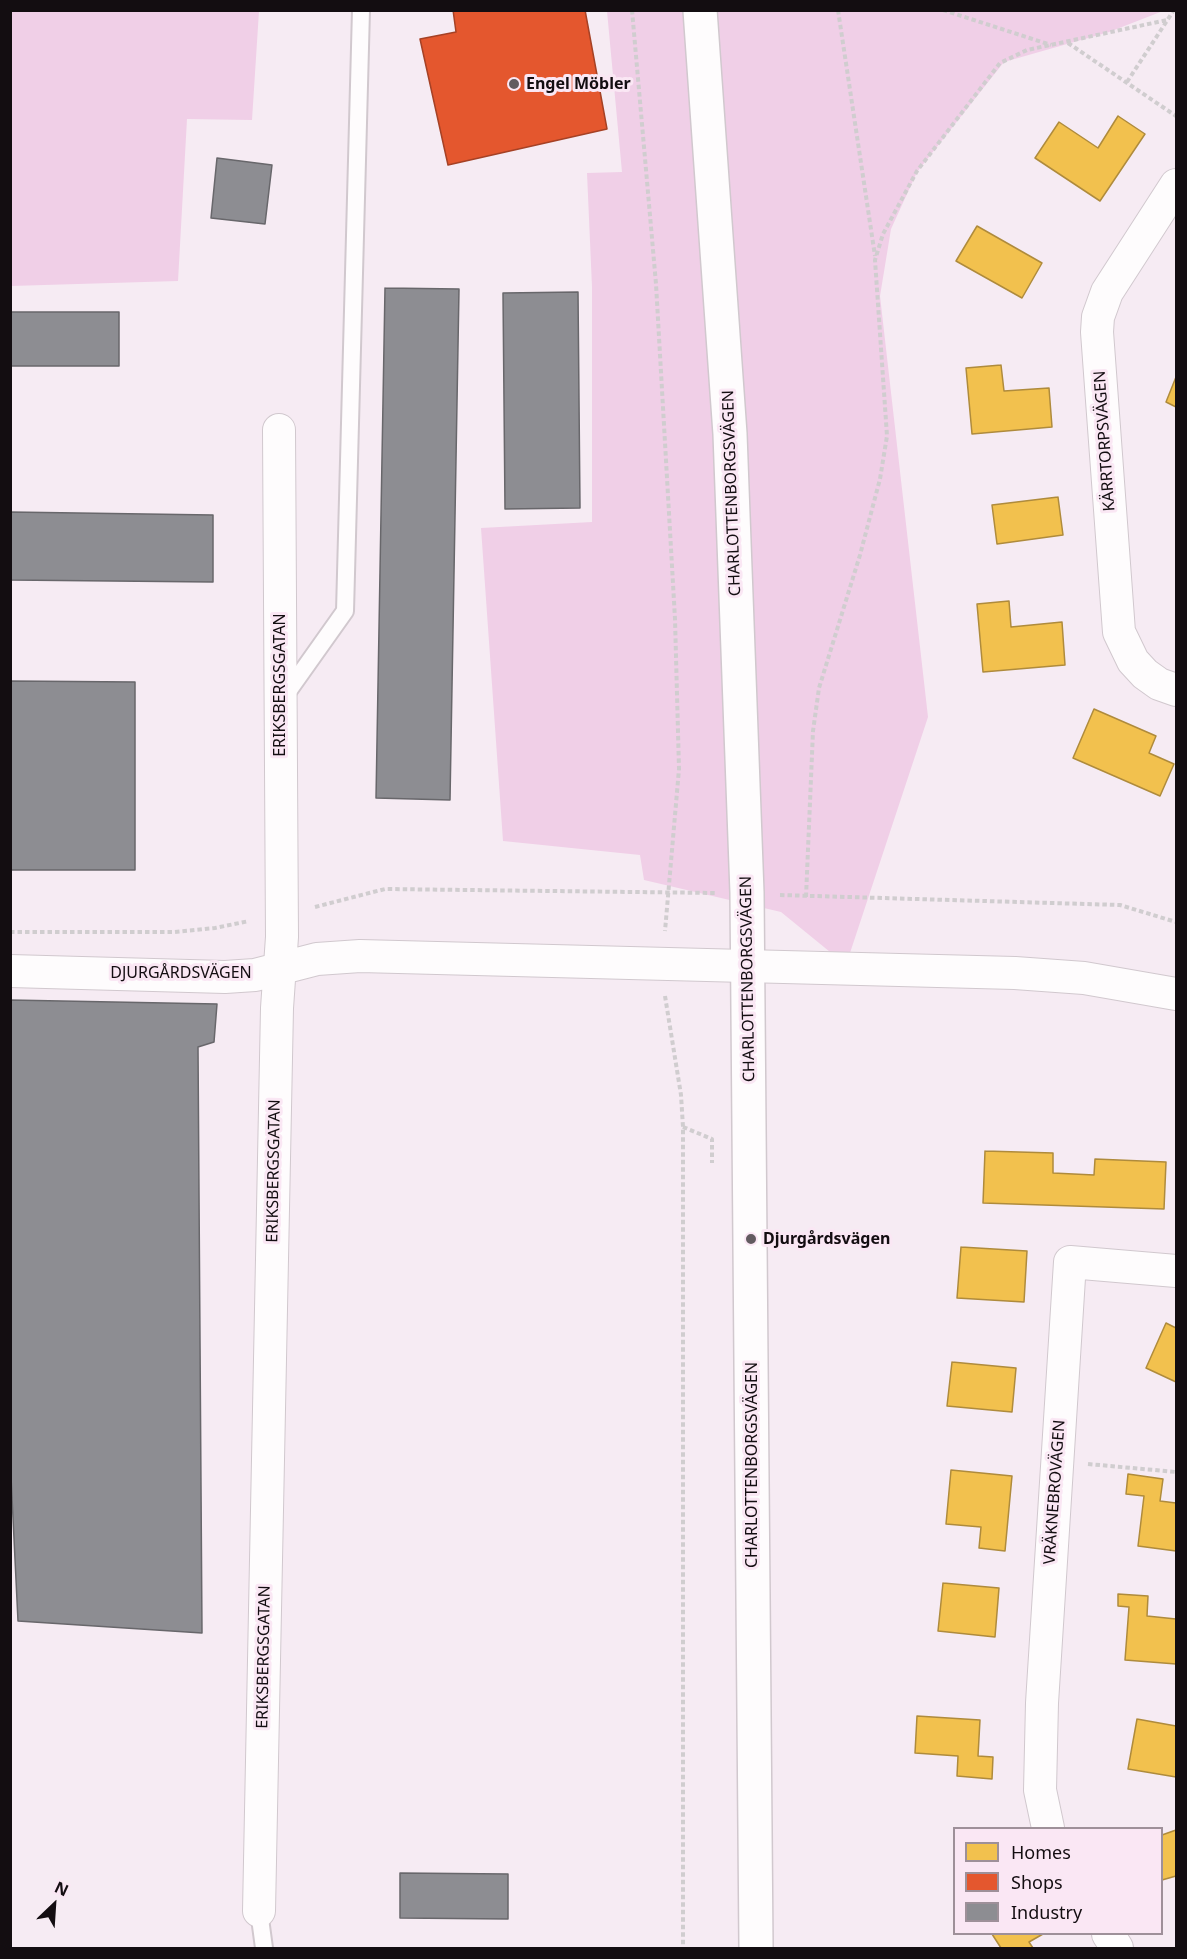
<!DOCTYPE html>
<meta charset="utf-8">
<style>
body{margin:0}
#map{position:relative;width:1187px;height:1959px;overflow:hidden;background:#f6ebf3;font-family:"Noto Sans",sans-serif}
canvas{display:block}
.frame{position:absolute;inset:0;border:12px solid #130d11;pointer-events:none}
.legend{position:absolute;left:953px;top:1827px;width:210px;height:108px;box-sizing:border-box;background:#fae7f4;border:2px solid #9e9099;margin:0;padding:8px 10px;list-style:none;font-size:18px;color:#130d11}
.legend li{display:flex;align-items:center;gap:12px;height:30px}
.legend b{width:30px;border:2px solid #9e9099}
.north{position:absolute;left:24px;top:1875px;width:60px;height:60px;-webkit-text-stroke:4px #fae7f4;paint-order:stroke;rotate:25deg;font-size:16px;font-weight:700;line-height:24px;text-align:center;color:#130d11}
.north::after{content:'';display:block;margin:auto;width:21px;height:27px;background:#130d11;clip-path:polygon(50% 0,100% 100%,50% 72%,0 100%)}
</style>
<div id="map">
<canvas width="1187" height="1959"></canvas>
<div class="frame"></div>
<ul class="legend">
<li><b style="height:16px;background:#f2c14e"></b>Homes</li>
<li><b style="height:16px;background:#e4572e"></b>Shops</li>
<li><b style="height:16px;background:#8d8d92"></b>Industry</li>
</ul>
<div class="north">N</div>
</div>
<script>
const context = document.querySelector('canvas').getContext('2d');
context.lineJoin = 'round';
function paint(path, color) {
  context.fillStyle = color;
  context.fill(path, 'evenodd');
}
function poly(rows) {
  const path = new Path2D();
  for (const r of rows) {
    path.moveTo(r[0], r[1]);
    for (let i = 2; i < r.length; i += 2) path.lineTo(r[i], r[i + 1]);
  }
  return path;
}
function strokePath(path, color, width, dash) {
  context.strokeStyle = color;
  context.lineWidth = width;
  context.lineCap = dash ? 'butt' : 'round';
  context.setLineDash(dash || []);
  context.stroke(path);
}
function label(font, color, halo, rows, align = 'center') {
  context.font = font + ' "Noto Sans",sans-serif';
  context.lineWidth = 6;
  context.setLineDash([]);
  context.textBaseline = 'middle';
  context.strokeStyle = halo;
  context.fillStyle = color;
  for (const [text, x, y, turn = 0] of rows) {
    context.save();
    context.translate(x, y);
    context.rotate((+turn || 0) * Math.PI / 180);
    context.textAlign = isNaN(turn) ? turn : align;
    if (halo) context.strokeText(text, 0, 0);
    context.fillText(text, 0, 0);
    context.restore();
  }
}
paint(poly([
 [10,11,259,11,252,120,187,119,178,281,11,286],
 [607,11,1163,11,1109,32,1004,62,917,172,891,229,880,296,928,717,846,965,781,912,644,880,640,855,503,841,481,528,592,522,592,287,587,173,622,172]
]), '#f0cfe7');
const homes = poly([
 [1118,116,1145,134,1100,201,1035,158,1059,122,1098,148,1118,116],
 [977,226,1042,263,1022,298,956,261,977,226],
 [1001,365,1004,391,1049,388,1052,427,972,434,966,368,1001,365],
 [1176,377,1176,407,1166,402,1176,377],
 [1058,497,1063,535,997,544,992,505,1058,497],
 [1009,601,1011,627,1062,622,1065,665,983,672,977,604,1009,601],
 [1094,709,1156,736,1149,753,1174,764,1160,796,1073,758,1094,709],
 [985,1151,1053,1153,1053,1173,1094,1175,1095,1159,1166,1162,1164,1209,983,1203,985,1151],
 [961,1247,1027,1251,1024,1302,957,1298,961,1247],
 [1166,1323,1176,1328,1176,1382,1146,1368,1166,1323],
 [952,1362,1016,1368,1012,1412,947,1406,952,1362],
 [951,1470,1012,1476,1005,1551,979,1548,981,1527,946,1524,951,1470],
 [1128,1474,1163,1479,1160,1501,1176,1503,1176,1551,1138,1546,1144,1496,1126,1494,1128,1474],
 [943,1583,999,1588,995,1637,938,1631,943,1583],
 [1118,1594,1148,1596,1147,1616,1176,1619,1176,1664,1125,1660,1129,1607,1118,1606,1118,1594],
 [917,1716,980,1720,978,1756,993,1757,992,1779,957,1776,958,1756,915,1753,917,1716],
 [1137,1719,1176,1726,1176,1777,1128,1769,1137,1719],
 [1176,1830,1176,1876,1162,1880,1162,1835,1176,1830],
 [992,1934,1043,1934,1029,1942,1033,1948,1001,1948,992,1934]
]);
paint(homes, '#f2c14e');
strokePath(homes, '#af8b3c', 1.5);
const shops = poly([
 [453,10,585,10,607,129,448,165,420,39,456,32,453,10]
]);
paint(shops, '#e4572e');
strokePath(shops, '#a54125', 1.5);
const industry = poly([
 [217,158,272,165,265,224,211,218,217,158],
 [385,288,459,289,450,800,376,798,385,288],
 [578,292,580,508,505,509,503,293,578,292],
 [10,312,119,312,119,366,10,366,10,312],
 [10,512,213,515,213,582,10,580,10,512],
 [10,681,135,682,135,870,10,870,10,681],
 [10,1000,217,1004,214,1042,198,1047,202,1633,18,1621,10,1456,10,1000],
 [400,1873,508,1874,508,1919,400,1918,400,1873]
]);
paint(industry, '#8d8d92');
strokePath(industry, '#68676b', 1.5);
const service = poly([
 [284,697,345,611,361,10],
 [259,1911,264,1948]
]);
const minor = poly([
 [1176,185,1107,292,1098,317,1097,332,1119,632,1133,661,1145,674,1159,684,1176,690],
 [10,971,225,977,255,975,317,959,360,956,1015,973,1084,978,1176,994],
 [1048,1828,1040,1790,1042,1703,1070,1262,1176,1271],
 [259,1911,277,1008,282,937,279,430],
 [1108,1934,1117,1948]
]);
const secondary = poly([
 [700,10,730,434,747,893,756,1948]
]);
strokePath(service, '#d1c8ce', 20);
strokePath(minor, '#d1c8ce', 34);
strokePath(secondary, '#d1c8ce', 36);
strokePath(poly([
 [632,10,656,284,675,619,679,769,665,931],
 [838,10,875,256],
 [943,10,1051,45],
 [1068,43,1176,116],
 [1127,82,1174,10],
 [780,895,1120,905,1176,922],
 [806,897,813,731,819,688,860,555,880,479,887,436,875,260,883,234,917,171,1000,63,1027,50,1167,20],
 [315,907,385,889,716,893],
 [10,932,175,932,215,928,249,921],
 [665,996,681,1095,683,1127,683,1948],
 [683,1127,712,1139,712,1163],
 [1088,1464,1176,1472]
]), '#d0cdcf', 4, [4.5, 3]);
strokePath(service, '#fefcfd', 16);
strokePath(minor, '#fefcfd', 32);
strokePath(secondary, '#fefcfd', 33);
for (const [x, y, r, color] of [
 [514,84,6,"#625b60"],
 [751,1239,6,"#625b60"]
]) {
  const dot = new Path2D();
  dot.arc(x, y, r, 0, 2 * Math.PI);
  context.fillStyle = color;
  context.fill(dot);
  strokePath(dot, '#fae7f4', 2);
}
label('bold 16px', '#130d11', '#fae7f4', [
 ["Engel Möbler",526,84],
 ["Djurgårdsvägen",763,1239]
], 'left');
label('16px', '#130d11', '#fae7f4', [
 ["KÄRRTORPSVÄGEN",1105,441,-94],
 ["CHARLOTTENBORGSVÄGEN",732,493,-92],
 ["ERIKSBERGSGATAN",280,685,-90],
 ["DJURGÅRDSVÄGEN",181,973],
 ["CHARLOTTENBORGSVÄGEN",748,979,-91],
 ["ERIKSBERGSGATAN",274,1171,-89],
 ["CHARLOTTENBORGSVÄGEN",752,1465,-90],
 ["VRÄKNEBROVÄGEN",1055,1492,-86],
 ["ERIKSBERGSGATAN",264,1657,-89]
]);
</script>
